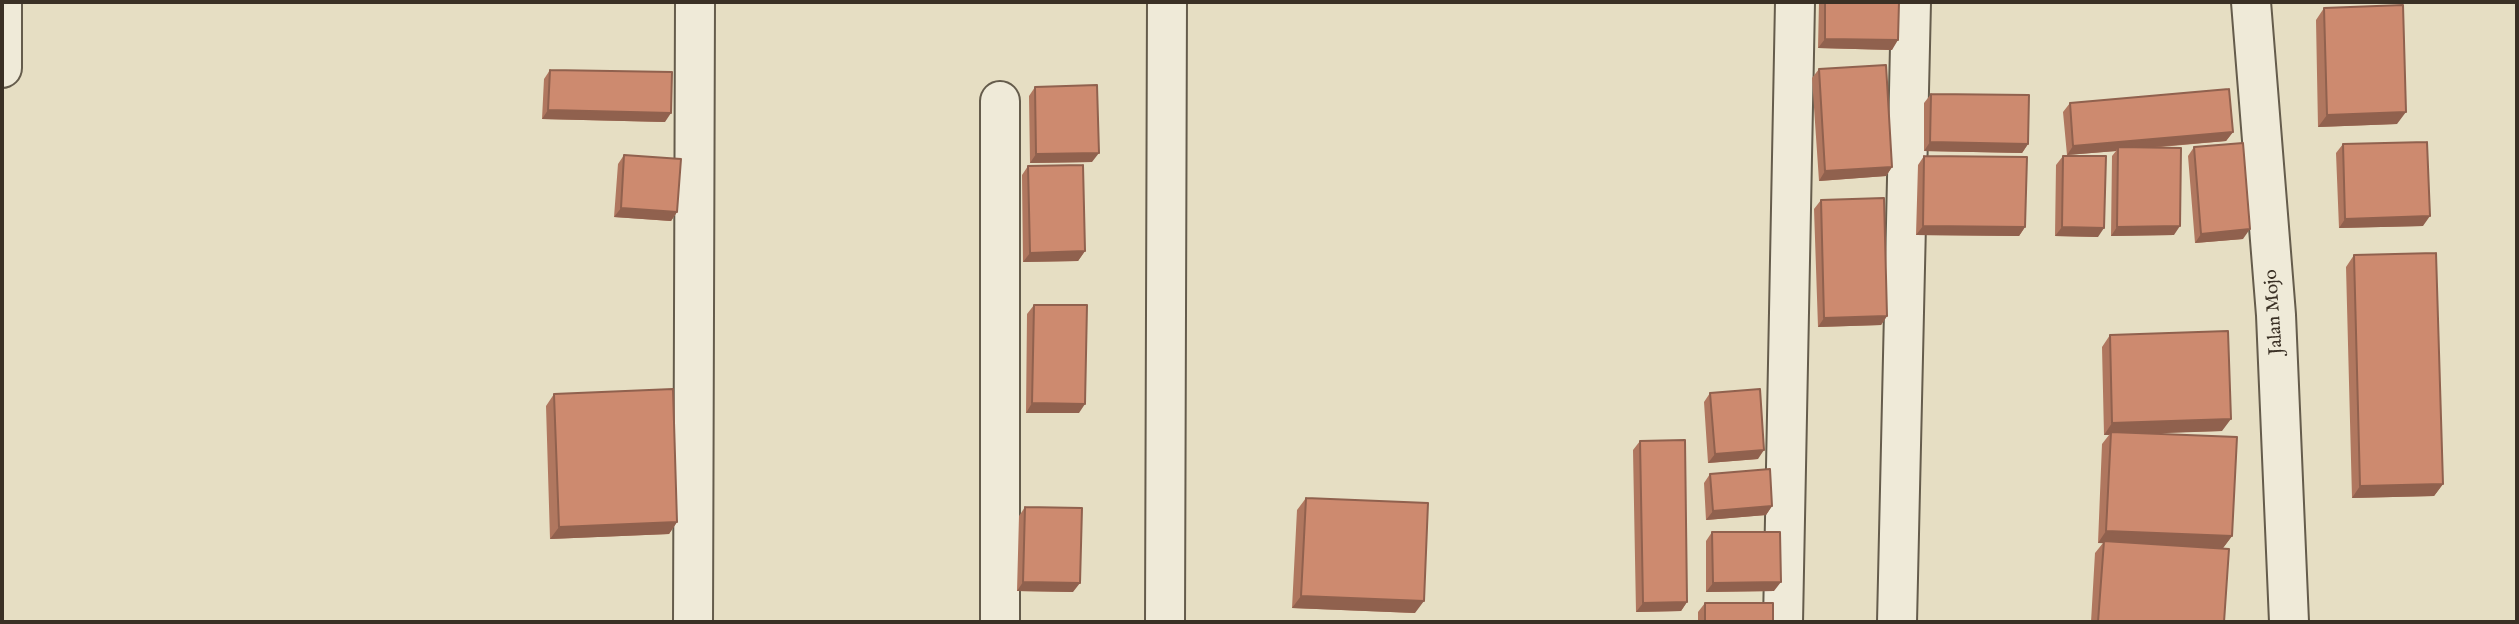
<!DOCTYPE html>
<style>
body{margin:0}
#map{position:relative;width:2519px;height:624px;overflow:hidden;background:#e6dec3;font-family:"IM FELL English",serif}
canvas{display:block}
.frame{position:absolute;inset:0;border:4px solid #3a3025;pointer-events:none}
</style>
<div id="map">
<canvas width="2519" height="624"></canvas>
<div class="frame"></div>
</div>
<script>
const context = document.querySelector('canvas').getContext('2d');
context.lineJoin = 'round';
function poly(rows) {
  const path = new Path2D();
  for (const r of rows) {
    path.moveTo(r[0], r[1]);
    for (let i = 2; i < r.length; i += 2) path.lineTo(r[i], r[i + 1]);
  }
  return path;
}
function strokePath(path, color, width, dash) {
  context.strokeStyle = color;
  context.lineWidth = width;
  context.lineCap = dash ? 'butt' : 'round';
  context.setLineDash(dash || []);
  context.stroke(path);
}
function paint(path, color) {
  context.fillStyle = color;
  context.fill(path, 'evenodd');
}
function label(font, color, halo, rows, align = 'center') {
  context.font = font + ' "IM FELL English",serif';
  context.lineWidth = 5;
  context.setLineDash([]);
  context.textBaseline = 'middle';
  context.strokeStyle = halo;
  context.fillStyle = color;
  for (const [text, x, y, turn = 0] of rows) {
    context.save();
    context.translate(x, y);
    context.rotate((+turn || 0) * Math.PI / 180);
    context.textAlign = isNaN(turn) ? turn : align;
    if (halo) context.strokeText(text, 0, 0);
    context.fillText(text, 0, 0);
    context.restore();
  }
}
const minor = poly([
 [2251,2,2276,315,2289,622],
 [2,68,2,2],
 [693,622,695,2],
 [1000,622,1000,101],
 [1165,622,1167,2],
 [1783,622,1795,2],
 [1897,622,1911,2]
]);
strokePath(minor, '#655c4c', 42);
strokePath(minor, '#efead8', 38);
paint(poly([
 [1819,2,1899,2,1892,50,1818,48],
 [2324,8,2397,124,2318,127,2316,20],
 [1819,69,1892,167,1886,176,1819,181,1812,78],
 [550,70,665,122,542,119,544,79],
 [1035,87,1092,162,1030,163,1029,96],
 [1931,94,2028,144,2022,153,1924,151,1924,103],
 [2070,103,2233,132,2226,141,2150,148,2174,235,2111,236,2112,156,2116,151,2067,155,2063,112],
 [2343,144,2423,226,2339,228,2336,153],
 [2194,147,2243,239,2195,243,2188,156],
 [624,155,677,212,671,221,614,217,618,164],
 [1924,156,2025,227,2019,236,1916,235,1918,165],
 [2063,156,2098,237,2055,236,2056,165],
 [1028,166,1085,251,1078,261,1023,262,1022,175],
 [1821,200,1887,316,1881,325,1818,327,1814,209],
 [2354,255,2443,484,2434,496,2352,498,2346,267],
 [1034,305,1079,413,1026,413,1027,314],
 [2110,335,2222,431,2150,433,2232,536,2223,548,2224,622,2091,622,2095,553,2103,543,2098,543,2102,444,2109,435,2104,435,2102,347],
 [1710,393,1758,459,1708,463,1704,402],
 [554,394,677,522,669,534,550,539,546,406],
 [1640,441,1687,602,1681,611,1636,612,1633,450],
 [1710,474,1772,506,1766,515,1706,520,1704,483],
 [1306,498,1415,613,1292,608,1297,510],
 [1025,507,1073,592,1017,591,1019,516],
 [1712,532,1774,591,1706,592,1706,541],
 [1705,603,1773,622,1698,622,1698,612]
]), '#b0775f');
paint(poly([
 [1825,39,1898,40,1892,50,1818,48],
 [548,110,671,113,665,122,542,119],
 [2406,112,2397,124,2318,127,2327,115],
 [2233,132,2226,141,2118,150,2118,147,2116,151,2067,155,2073,146],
 [1930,142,2028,144,2022,153,1924,151],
 [1099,153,1092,162,1030,163,1036,154],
 [1892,167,1886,176,1819,181,1825,171],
 [621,208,677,212,671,221,614,217],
 [2430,216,2423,226,2339,228,2345,219],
 [1923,226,2025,227,2019,236,1916,235],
 [2180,226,2174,235,2111,236,2117,227],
 [2062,227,2104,228,2098,237,2055,236],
 [2250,229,2243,239,2195,243,2201,234],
 [1085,251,1078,261,1023,262,1030,253],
 [1887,316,1881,325,1818,327,1824,318],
 [1032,403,1085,404,1079,413,1026,413],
 [2231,419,2222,431,2111,435,2111,432,2109,435,2104,435,2112,423],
 [1764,450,1758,459,1708,463,1715,454],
 [2443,484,2434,496,2352,498,2360,486],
 [1772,506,1766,515,1706,520,1713,511],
 [677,522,669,534,550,539,559,527],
 [2106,531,2232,536,2223,548,2098,543],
 [1023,582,1080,583,1073,592,1017,591],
 [1781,582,1774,591,1706,592,1713,583],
 [1301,596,1424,601,1415,613,1292,608],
 [1687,602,1681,611,1636,612,1643,603]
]), '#90614e');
const building = poly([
 [1825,2,1899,2,1898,40,1825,39,1825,2],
 [2403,5,2406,112,2327,115,2324,8,2403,5],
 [1886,65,1892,167,1825,171,1819,69,1886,65],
 [550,70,672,72,671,113,548,110,550,70],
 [1097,85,1099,153,1036,154,1035,87,1097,85],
 [2229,89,2233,132,2073,146,2070,103,2229,89],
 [1931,94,2029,95,2028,144,1930,142,1931,94],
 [2427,142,2430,216,2345,219,2343,144,2427,142],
 [2243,143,2250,229,2201,234,2194,147,2243,143],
 [2118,147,2181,148,2180,226,2117,227,2118,147],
 [624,155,681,159,677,212,621,208,624,155],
 [1924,156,2027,157,2025,227,1923,226,1924,156],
 [2063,156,2106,156,2104,228,2062,227,2063,156],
 [1083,165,1085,251,1030,253,1028,166,1083,165],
 [1884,198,1887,316,1824,318,1821,200,1884,198],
 [2436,253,2443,484,2360,486,2354,255,2436,253],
 [1034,305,1087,305,1085,404,1032,403,1034,305],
 [2228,331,2231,419,2112,423,2110,335,2228,331],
 [673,389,677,522,559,527,554,394,673,389],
 [1760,389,1764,450,1715,454,1710,393,1760,389],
 [2111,432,2237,437,2232,536,2106,531,2111,432],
 [1685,440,1687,602,1643,603,1640,441,1685,440],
 [1770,469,1772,506,1713,511,1710,474,1770,469],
 [1306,498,1428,503,1424,601,1301,596,1306,498],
 [1025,507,1082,508,1080,583,1023,582,1025,507],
 [1712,532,1780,532,1781,582,1713,583,1712,532],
 [2104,541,2229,549,2224,622,2098,622,2104,541],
 [1705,603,1773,603,1773,622,1705,622,1705,603]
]);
paint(building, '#cd8a6f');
strokePath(building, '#90614e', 2);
label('19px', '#3a3025', '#efead8', [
 ["Jalan Mojo",2275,312,-94]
]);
</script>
